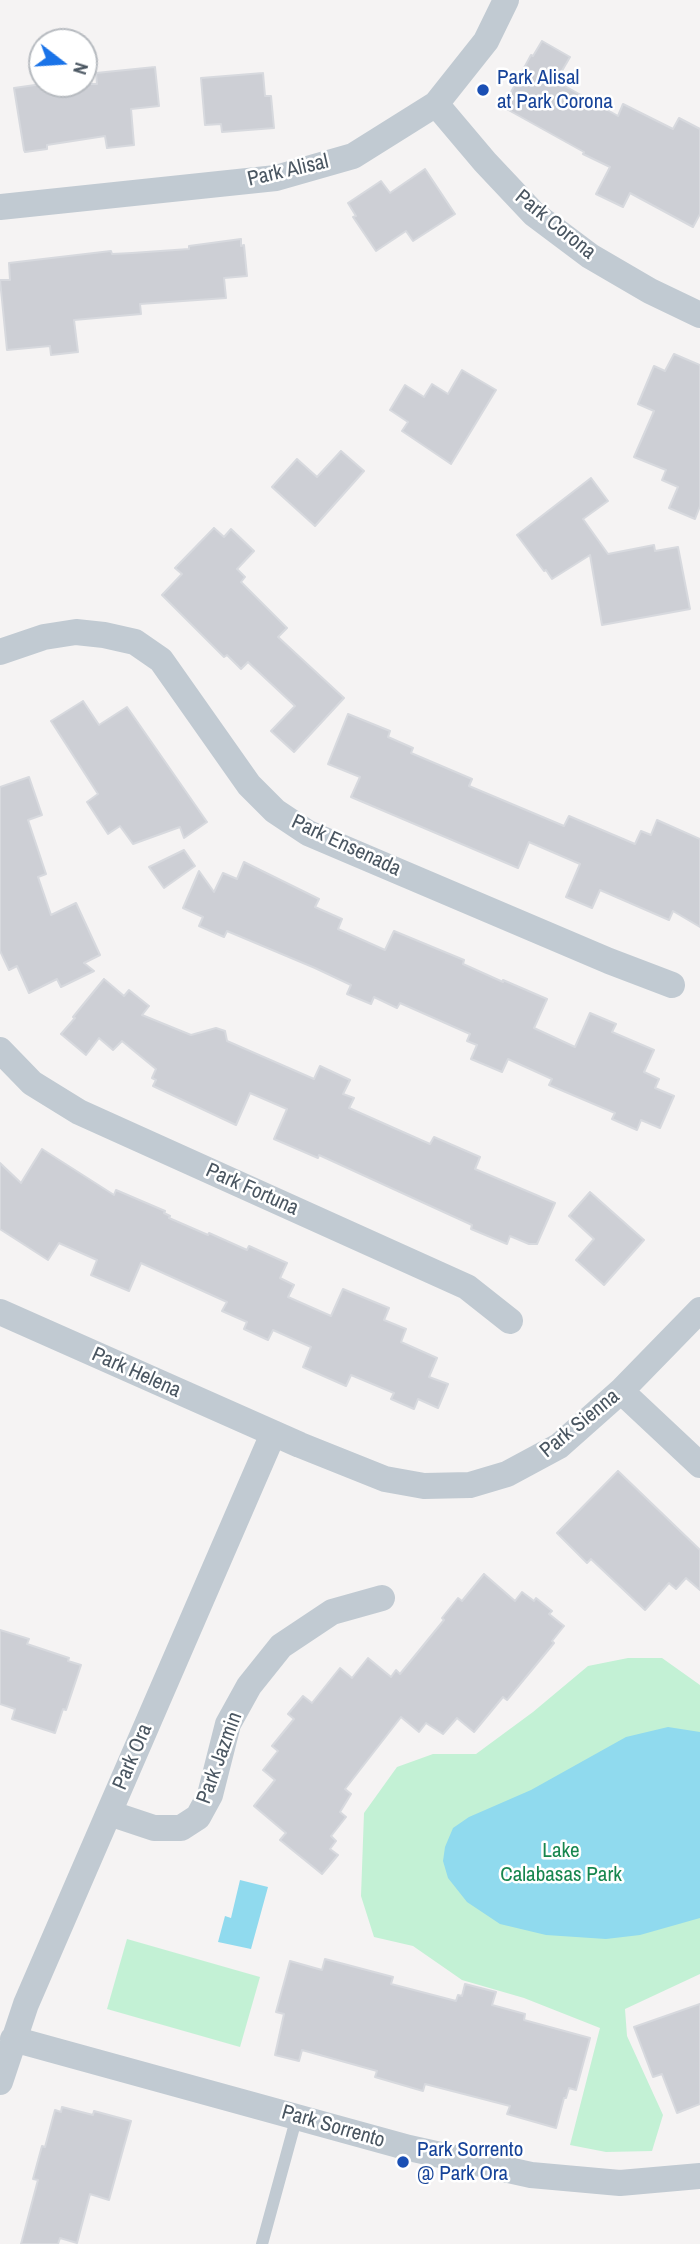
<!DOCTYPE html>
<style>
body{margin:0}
#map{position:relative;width:700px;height:2244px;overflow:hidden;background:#f5f3f3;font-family:"Archivo Narrow",sans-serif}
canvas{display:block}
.north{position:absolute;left:28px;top:28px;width:70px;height:70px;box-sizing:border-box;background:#fff;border:2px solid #b7bbc0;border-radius:50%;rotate:107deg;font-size:19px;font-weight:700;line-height:28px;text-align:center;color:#4a5661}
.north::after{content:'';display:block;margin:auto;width:24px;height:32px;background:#1a73e8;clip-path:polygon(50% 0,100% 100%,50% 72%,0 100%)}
</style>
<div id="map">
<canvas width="700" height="2244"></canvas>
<div class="north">N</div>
</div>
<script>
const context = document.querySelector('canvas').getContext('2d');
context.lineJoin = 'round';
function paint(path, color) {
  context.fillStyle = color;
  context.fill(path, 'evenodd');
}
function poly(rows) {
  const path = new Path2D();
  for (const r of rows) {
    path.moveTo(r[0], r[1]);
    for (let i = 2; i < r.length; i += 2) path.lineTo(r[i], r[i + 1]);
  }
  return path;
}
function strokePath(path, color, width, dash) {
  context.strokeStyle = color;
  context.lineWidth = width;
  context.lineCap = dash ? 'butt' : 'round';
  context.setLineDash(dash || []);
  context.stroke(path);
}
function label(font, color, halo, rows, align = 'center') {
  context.font = font + ' "Archivo Narrow",sans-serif';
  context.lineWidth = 5;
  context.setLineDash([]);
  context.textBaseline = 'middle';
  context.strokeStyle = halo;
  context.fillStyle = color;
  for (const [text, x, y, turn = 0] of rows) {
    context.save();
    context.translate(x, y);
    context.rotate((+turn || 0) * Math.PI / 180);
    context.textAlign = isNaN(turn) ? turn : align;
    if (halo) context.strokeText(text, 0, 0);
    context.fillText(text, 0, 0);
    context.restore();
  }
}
paint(poly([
 [628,1658,662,1658,700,1685,700,1974,625,2009,627,2036,663,2115,652,2151,606,2152,570,2145,600,2028,524,1998,462,1980,413,1946,374,1937,361,1896,364,1813,397,1767,433,1754,476,1754,533,1712,588,1666],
 [127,1939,260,1977,240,2047,107,2009]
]), '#c3f1d5');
paint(poly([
 [668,1727,700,1732,700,1918,640,1935,606,1939,546,1935,500,1924,467,1902,448,1878,443,1861,445,1847,453,1828,469,1817,531,1790,626,1737],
 [240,1880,268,1887,251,1949,218,1942,225,1916,231,1918]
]), '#90daee');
const building = poly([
 [542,41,570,57,556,81,618,116,623,104,673,129,679,118,700,129,700,214,693,227,630,193,623,207,596,194,610,167,583,154,584,152,503,107,531,55,533,56,542,41],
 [155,67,159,106,131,109,134,145,107,148,105,136,47,145,47,149,25,152,24,150,14,88,42,84,97,84,96,73,155,67],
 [263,73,265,96,271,96,274,128,222,132,221,124,205,125,201,78,263,73],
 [425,169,455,214,413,241,406,231,376,251,353,217,356,216,348,203,381,181,390,193,425,169],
 [241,239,241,246,244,245,247,276,224,278,226,298,140,304,141,314,74,320,78,352,51,355,50,346,7,350,0,280,10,280,9,263,111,251,112,254,132,253,189,249,189,246,241,239],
 [674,354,700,365,700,506,695,519,669,508,678,487,662,480,666,470,634,457,654,411,638,404,654,366,665,371,674,354],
 [462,370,496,390,451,464,402,431,408,422,390,410,405,385,424,397,432,384,448,394,462,370],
 [341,451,364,471,315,526,272,487,297,459,317,477,341,451],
 [591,478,608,501,583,519,608,554,654,545,655,551,678,547,690,609,602,625,590,555,552,579,546,570,544,571,517,535,591,478],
 [214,528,224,537,231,529,254,551,237,569,245,577,241,582,287,628,278,637,344,698,294,752,271,731,295,706,248,662,241,669,227,655,224,657,162,595,182,574,175,568,214,528],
 [83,701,99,725,127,707,207,822,184,838,180,827,133,844,120,826,108,834,87,802,98,794,51,721,83,701],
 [348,714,390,731,388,737,413,748,411,753,472,779,469,786,564,826,569,816,635,844,641,831,651,835,657,820,700,839,700,927,673,911,669,920,600,890,592,908,566,897,580,864,529,842,518,868,351,797,360,777,328,764,348,714],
 [29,777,42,815,28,820,46,874,38,877,51,915,76,903,100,955,84,963,94,971,61,987,57,979,29,993,17,966,9,970,0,951,0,787,29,777],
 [184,850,195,866,164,888,149,867,184,850],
 [244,862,319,899,315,907,342,919,338,929,385,950,394,931,464,960,463,964,503,982,503,980,547,999,534,1028,575,1047,590,1013,616,1024,612,1032,654,1050,644,1072,659,1079,655,1088,674,1096,660,1128,641,1120,637,1130,612,1119,615,1113,549,1085,552,1079,508,1059,502,1072,471,1059,477,1045,467,1041,470,1034,400,1003,397,1008,374,997,371,1004,347,994,351,985,315,968,227,931,224,937,199,926,203,917,183,908,199,871,214,892,223,873,237,879,244,862],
 [104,979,124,996,129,990,149,1006,142,1015,191,1035,216,1028,225,1031,227,1041,314,1079,320,1066,350,1080,343,1094,354,1098,349,1108,430,1144,434,1137,480,1157,475,1169,555,1203,537,1244,529,1244,510,1236,507,1244,471,1229,472,1225,319,1155,318,1158,274,1139,287,1109,250,1093,236,1125,153,1086,156,1080,152,1078,156,1069,122,1041,113,1050,99,1038,86,1055,61,1034,75,1018,73,1017,104,979],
 [42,1149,114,1195,116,1190,165,1211,164,1213,170,1216,169,1218,208,1235,209,1233,247,1250,249,1246,287,1263,280,1278,294,1285,288,1297,331,1316,343,1289,389,1308,384,1320,406,1329,401,1342,437,1358,429,1377,448,1384,438,1408,418,1399,414,1409,391,1399,394,1393,351,1375,346,1386,303,1367,311,1347,273,1330,268,1340,244,1329,247,1322,222,1311,227,1302,141,1263,129,1291,91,1275,97,1260,59,1243,48,1260,0,1229,0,1163,21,1183,42,1149],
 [590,1192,644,1240,604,1285,576,1260,594,1239,569,1216,590,1192],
 [618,1471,700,1550,700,1590,686,1578,676,1589,669,1583,645,1610,591,1559,587,1563,557,1533,618,1471],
 [484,1574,515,1601,522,1592,534,1601,536,1598,552,1611,549,1614,564,1626,552,1641,554,1643,507,1700,503,1697,474,1732,457,1718,443,1734,426,1723,419,1732,401,1717,345,1789,351,1794,340,1812,346,1817,331,1836,336,1841,330,1849,338,1855,322,1874,280,1840,286,1833,254,1806,275,1780,263,1770,278,1751,272,1746,294,1719,288,1714,303,1696,312,1703,340,1668,352,1678,368,1658,391,1677,396,1670,400,1674,444,1620,442,1618,458,1598,462,1601,484,1574],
 [0,1630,29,1639,27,1644,69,1658,68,1661,81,1665,66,1710,63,1709,55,1733,12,1719,15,1709,0,1704,0,1630],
 [325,1959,393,1977,391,1984,456,2001,458,1995,462,1996,465,1984,496,1992,492,2005,525,2014,524,2020,590,2038,576,2090,569,2088,566,2098,564,2098,556,2128,507,2114,510,2106,425,2084,423,2091,375,2077,377,2071,302,2050,299,2061,275,2055,284,2014,276,2012,290,1961,322,1970,325,1959],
 [700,2004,700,2104,677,2113,662,2074,653,2077,634,2027,700,2004],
 [62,2107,93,2115,94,2111,131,2121,109,2200,90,2194,77,2243,60,2238,58,2244,21,2244,38,2180,33,2179,42,2146,45,2147,55,2110,61,2112,62,2107]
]);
paint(building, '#cdcfd5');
strokePath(building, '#d7d9de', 2);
strokePath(poly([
 [262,2244,297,2116]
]), '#c1cad2', 12);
strokePath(poly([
 [436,104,485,162,534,214,590,256,650,291,700,315],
 [0,207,276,178,353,156,436,104,486,41,506,0],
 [0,652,44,637,76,632,104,635,135,642,161,660,249,785,275,811,308,833,609,961,672,985],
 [0,1050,32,1083,79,1112,467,1287,510,1321],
 [0,1312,300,1445,385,1479,424,1486,470,1485,507,1474,559,1446,621,1391,700,1310],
 [621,1391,700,1465],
 [109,1813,154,1828,181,1828,198,1817,210,1795,228,1724,249,1686,281,1646,332,1612,382,1598],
 [13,2039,409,2148,531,2175,620,2183,700,2176],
 [0,2082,26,2004,273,1434]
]), '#c1cad2', 26);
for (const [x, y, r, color] of [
 [483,90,7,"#1a4fb4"],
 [403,2162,7,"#1a4fb4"]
]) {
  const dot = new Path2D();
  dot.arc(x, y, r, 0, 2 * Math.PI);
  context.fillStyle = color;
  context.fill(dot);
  strokePath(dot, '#fff', 2.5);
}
label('21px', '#164399', '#fff', [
 ["Park Alisal",497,78],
 ["at Park Corona",497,102],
 ["Park Sorrento",417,2150],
 ["@ Park Ora",417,2174]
], 'left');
label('21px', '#4a5661', '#fff', [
 ["Park Alisal",288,171,-13],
 ["Park Corona",555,225,39],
 ["Park Ensenada",346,846,25],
 ["Park Fortuna",252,1190,24],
 ["Park Helena",136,1373,24],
 ["Park Sienna",580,1424,-39],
 ["Park Ora",133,1757,-67],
 ["Park Jazmin",220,1758,-70],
 ["Park Sorrento",333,2127,16]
]);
label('21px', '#17864f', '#fff', [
 ["Lake",561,1851],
 ["Calabasas Park",561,1875]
]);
</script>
